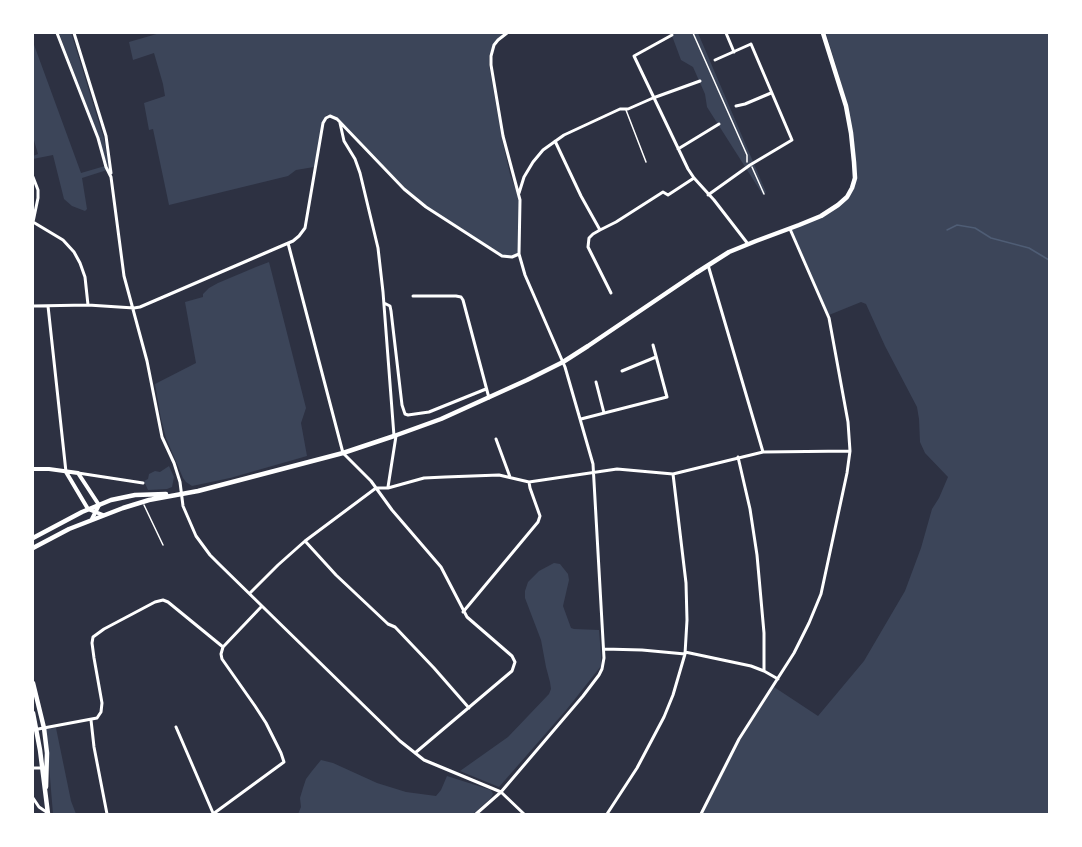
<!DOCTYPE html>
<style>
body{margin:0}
#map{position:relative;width:1082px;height:847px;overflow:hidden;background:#2d3142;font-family:"Noto Sans",sans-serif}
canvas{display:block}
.frame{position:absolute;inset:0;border:34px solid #fff;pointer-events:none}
</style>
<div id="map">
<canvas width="1082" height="847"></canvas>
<div class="frame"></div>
</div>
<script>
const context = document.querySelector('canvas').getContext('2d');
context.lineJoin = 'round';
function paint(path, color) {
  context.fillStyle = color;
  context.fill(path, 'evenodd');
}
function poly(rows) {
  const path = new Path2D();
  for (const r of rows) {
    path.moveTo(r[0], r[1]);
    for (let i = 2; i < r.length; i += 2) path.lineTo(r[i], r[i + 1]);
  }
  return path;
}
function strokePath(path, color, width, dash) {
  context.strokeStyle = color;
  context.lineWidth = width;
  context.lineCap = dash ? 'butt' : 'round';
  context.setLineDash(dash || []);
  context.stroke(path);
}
paint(poly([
 [59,33,71,33,74,42,104,139,110,174,90,114],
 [160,33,505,33,493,45,489,56,489,65,502,139,510,174,519,199,518,253,512,256,502,255,427,207,405,188,336,117,333,115,327,115,325,117,314,167,296,170,288,176,169,205,153,129,149,130,144,103,165,96,163,84,154,53,133,60,129,42],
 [671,33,698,33,766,192,763,195,707,107,705,94,693,67,681,60],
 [826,33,1049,33,1049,814,702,814,740,740,774,687,818,716,864,661,905,591,921,548,932,509,939,498,948,477,925,453,920,442,919,419,917,407,885,346,866,304,861,302,829,315,790,230,839,206,854,183,846,99],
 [33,42,81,173,105,166,107,170,82,178,87,209,85,211,72,206,64,199,53,155,33,159,33,156,38,154,33,137],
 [269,262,306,408,301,423,307,456,230,478,192,486,186,482,183,478,166,438,161,419,155,384,196,363,185,302,203,297,203,294,209,288,218,283,256,267],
 [169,466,174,477,172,487,167,489,148,490,144,481,148,479,149,474,155,471,160,472],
 [554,563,560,564,568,574,569,580,563,606,571,628,574,629,599,630,601,655,601,666,567,709,499,787,460,771,508,737,549,694,551,689,550,682,546,667,541,640,525,598,525,591,528,582,539,571],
 [56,728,71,801,76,814,53,814,46,729],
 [321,760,333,763,377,783,406,792,436,796,441,790,447,776,491,790,493,794,491,798,473,814,298,814,301,807,300,798,303,788,306,779,312,771]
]), '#3c4559');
strokePath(poly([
 [947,230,957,225,975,228,991,238,1029,248,1049,260]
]), '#4f5d75', 1.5);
strokePath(poly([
 [693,33,747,155,747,162],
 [752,167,764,194]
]), '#fff', 1.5);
strokePath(poly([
 [626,110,646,162],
 [144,505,163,545]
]), '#fff', 1.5);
strokePath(poly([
 [57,33,98,138,106,167,111,177,124,276,147,361,162,437,174,463,180,482,183,506,196,536,210,555,219,564,400,741,424,760,501,792,524,814],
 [74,33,106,136,111,173],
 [726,33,734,52],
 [672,35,634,56,688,169,694,178,714,200,748,244],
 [736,106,745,104,771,93],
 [340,123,344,141,355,159,360,173,378,248,383,292,394,436],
 [555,141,581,196,600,230,593,234,589,238,588,247,611,293],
 [678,149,719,124],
 [33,177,38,190,38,198,33,222],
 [519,193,524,177,533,162,543,150,564,135,620,109,628,109,653,98,700,81],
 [708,195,750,165,792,140,751,44,715,60],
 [33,222,63,240,74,252,80,263,85,277,88,305],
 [600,230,616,222,663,192,668,195,694,178],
 [288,243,343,453,371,481,392,510,441,567,467,617,512,656,515,662,512,671,415,753],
 [708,265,763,452],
 [413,296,456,296,461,297,463,300,489,398],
 [384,303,390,306,391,311,402,405,405,414,408,415,429,412,486,389],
 [33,306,88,305,134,308,140,307,293,241,299,236,305,228,323,123,326,118,330,116,337,119,404,189,426,207,502,256,512,257,519,254],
 [48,306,66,472],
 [622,371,656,357],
 [596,382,604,413],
 [581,419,667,397,653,345],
 [496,439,510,477],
 [738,457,750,509,757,555,764,633,764,671],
 [78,473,143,483],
 [388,487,396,436],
 [376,488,388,488,424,478,445,477,499,475,529,482,617,469,673,474,763,452,850,451],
 [305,541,336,575,388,624,395,627,434,668,469,708],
 [250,593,278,565,305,541,376,488],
 [463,612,538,522,540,516,530,488,529,482],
 [604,649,642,650,685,654],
 [685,652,751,666,764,671,778,679],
 [91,720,94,747,107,814],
 [176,727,213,813],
 [33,730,97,718,101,712,102,703,94,658,92,643,93,637,104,629,155,602,163,600,168,602,223,647],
 [33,768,42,768],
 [33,798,39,807,48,813],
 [213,814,284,762,281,753,266,723,255,706,222,659,221,654,223,647,262,606],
 [476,814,501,792,583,696,599,675,602,669,604,658,593,464,565,367,525,275,519,254,520,200,503,136,491,65,491,56,494,45,498,40,507,33],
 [607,814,637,768,664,717,673,695,685,654,687,620,686,583,673,474],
 [701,814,739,739,794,653,809,623,821,594,847,473,850,451,848,422,829,318,790,229]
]), '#fff', 3);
strokePath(poly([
 [33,469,49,469,78,473,99,505,92,519],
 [66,472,88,509,103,515]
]), '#fff', 4);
strokePath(poly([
 [33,538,82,512,111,500,135,495,166,494],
 [33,548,69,529,123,508,149,500,198,491,343,453,394,436,441,419,527,380,563,362,588,346,696,273,729,252,756,241,799,225,821,216,838,205,847,197,852,188,855,178,854,162,851,133,846,106,823,33],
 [33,683,44,728,47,753,46,787],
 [33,713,40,750,48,814]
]), '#fff', 4.5);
</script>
